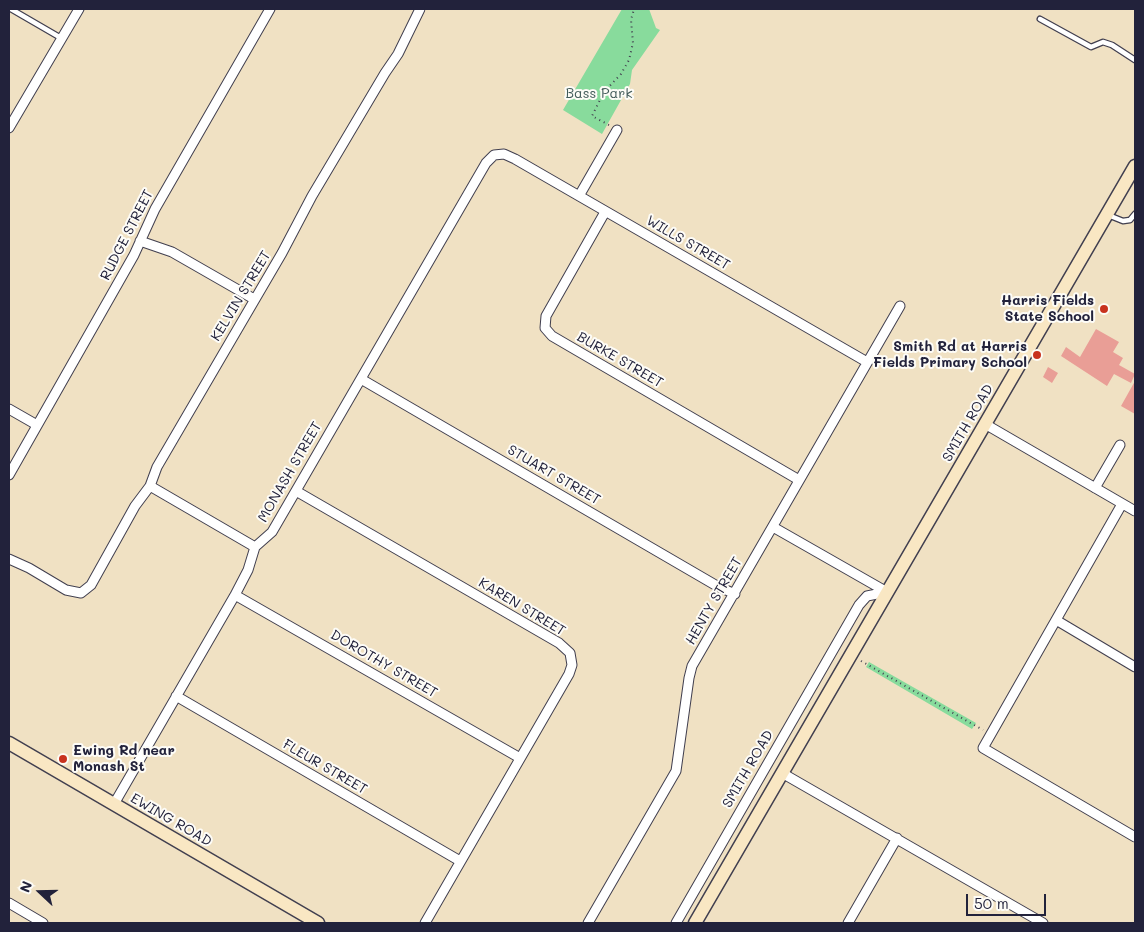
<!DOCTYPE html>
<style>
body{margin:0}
#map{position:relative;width:1144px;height:932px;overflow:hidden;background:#f0e1c3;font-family:Mali,sans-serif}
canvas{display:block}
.frame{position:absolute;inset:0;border:10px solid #22223b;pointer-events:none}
.north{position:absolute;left:15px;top:867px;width:50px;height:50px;-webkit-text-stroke:4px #fdfcf7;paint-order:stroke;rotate:291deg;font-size:14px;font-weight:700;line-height:20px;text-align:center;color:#22223b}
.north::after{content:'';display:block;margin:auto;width:18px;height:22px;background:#22223b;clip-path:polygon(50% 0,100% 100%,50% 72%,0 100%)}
.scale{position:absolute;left:966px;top:894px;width:80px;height:22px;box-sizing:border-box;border:2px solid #22223b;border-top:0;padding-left:6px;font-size:15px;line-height:18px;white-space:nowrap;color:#22223b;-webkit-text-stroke:4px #fdfcf7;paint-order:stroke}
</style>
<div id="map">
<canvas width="1144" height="932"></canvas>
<div class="frame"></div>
<div class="north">N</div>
<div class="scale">50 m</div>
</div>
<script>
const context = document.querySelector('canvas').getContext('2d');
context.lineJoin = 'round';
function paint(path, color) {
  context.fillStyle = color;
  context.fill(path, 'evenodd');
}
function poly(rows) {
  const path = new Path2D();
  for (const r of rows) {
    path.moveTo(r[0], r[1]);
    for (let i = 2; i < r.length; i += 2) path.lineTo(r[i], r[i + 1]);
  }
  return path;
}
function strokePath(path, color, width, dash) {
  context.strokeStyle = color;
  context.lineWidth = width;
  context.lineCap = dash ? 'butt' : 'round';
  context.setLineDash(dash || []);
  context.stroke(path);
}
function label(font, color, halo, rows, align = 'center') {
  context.font = font + ' Mali,sans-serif';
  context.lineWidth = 4;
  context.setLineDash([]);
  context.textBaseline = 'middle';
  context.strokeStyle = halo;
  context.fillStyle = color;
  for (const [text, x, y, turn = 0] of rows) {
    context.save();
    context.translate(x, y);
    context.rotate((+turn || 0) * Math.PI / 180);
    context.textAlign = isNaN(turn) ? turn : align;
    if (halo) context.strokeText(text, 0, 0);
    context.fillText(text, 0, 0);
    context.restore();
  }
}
paint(poly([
 [622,9,649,9,656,28,660,30,632,70,630,84,602,134,563,110],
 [869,662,976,723,972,729,866,667]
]), '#88db9c');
paint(poly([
 [1096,329,1119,342,1113,352,1123,358,1119,365,1135,374,1131,383,1114,374,1107,386,1061,356,1066,347,1080,357],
 [1048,367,1058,373,1052,383,1043,377],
 [1135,381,1135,414,1121,406]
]), '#e99e96');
const lane = poly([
 [11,9,61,38],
 [1040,19,1091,47,1103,42,1112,45,1135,60],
 [1108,215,1123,221,1130,220,1135,214]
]);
const street = poly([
 [9,128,79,9],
 [579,196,617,130],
 [605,212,546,316,545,328,552,336,799,480],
 [140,241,172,252,254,299],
 [361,379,717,586,735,594],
 [9,409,37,425],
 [985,424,1135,511],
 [9,475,134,255,155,209,270,9],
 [150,486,255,547],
 [1095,488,1120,445],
 [296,491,559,643,570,653,572,665,569,674,425,923],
 [1122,504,983,748,1135,837],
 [773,527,887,592],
 [9,559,29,568,66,590,81,593,91,585,135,506,150,486,157,467,282,253,312,196,385,73,398,54,420,9],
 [235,595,520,758],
 [1056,620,1135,667],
 [176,696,460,861],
 [782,773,1043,923],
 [114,804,235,595,248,570,255,547,272,532,486,163,494,155,504,154,515,159,867,362],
 [9,903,43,923],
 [588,923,676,771,689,678,692,666,900,306],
 [676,923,859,605,867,596,887,592],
 [848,923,897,838]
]);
const secondary = poly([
 [9,743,318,923],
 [695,923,1135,166]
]);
strokePath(lane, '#413f4f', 7);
strokePath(street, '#413f4f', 11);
strokePath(secondary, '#413f4f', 15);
strokePath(poly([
 [609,125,592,116,604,92,621,74,629,60,633,43,631,20,634,9],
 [861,661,983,730]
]), '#413f4f', 2, [1, 4]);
strokePath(lane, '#fff', 4.5);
strokePath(street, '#fff', 9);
strokePath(secondary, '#f9e7c3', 12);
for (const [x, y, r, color] of [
 [1104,309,5,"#c8321e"],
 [1037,355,5,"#c8321e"],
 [63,759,5,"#c8321e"]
]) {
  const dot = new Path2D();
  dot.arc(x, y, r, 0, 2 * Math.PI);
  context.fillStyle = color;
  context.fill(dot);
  strokePath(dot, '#fdfcf7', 2);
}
label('14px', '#415a58', '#fdfcf7', [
 ["Bass Park",599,94]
]);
label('14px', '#22223b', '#fdfcf7', [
 ["RUDGE STREET",127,235,-63],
 ["WILLS STREET",688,243,30],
 ["KELVIN STREET",241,296,-59],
 ["BURKE STREET",620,360,30],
 ["SMITH ROAD",968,423,-60],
 ["MONASH STREET",290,472,-60],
 ["STUART STREET",554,475,30],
 ["HENTY STREET",714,601,-60],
 ["KAREN STREET",522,607,31],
 ["DOROTHY STREET",384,664,30],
 ["FLEUR STREET",325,767,30],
 ["SMITH ROAD",748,769,-60],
 ["EWING ROAD",171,820,30]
]);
label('bold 14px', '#22223b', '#fdfcf7', [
 ["Harris Fields",1094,301],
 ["State School",1094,317],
 ["Smith Rd at Harris",1027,347],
 ["Fields Primary School",1027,363],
 ["Ewing Rd near",73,751,"left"],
 ["Monash St",73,767,"left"]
], 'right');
</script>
